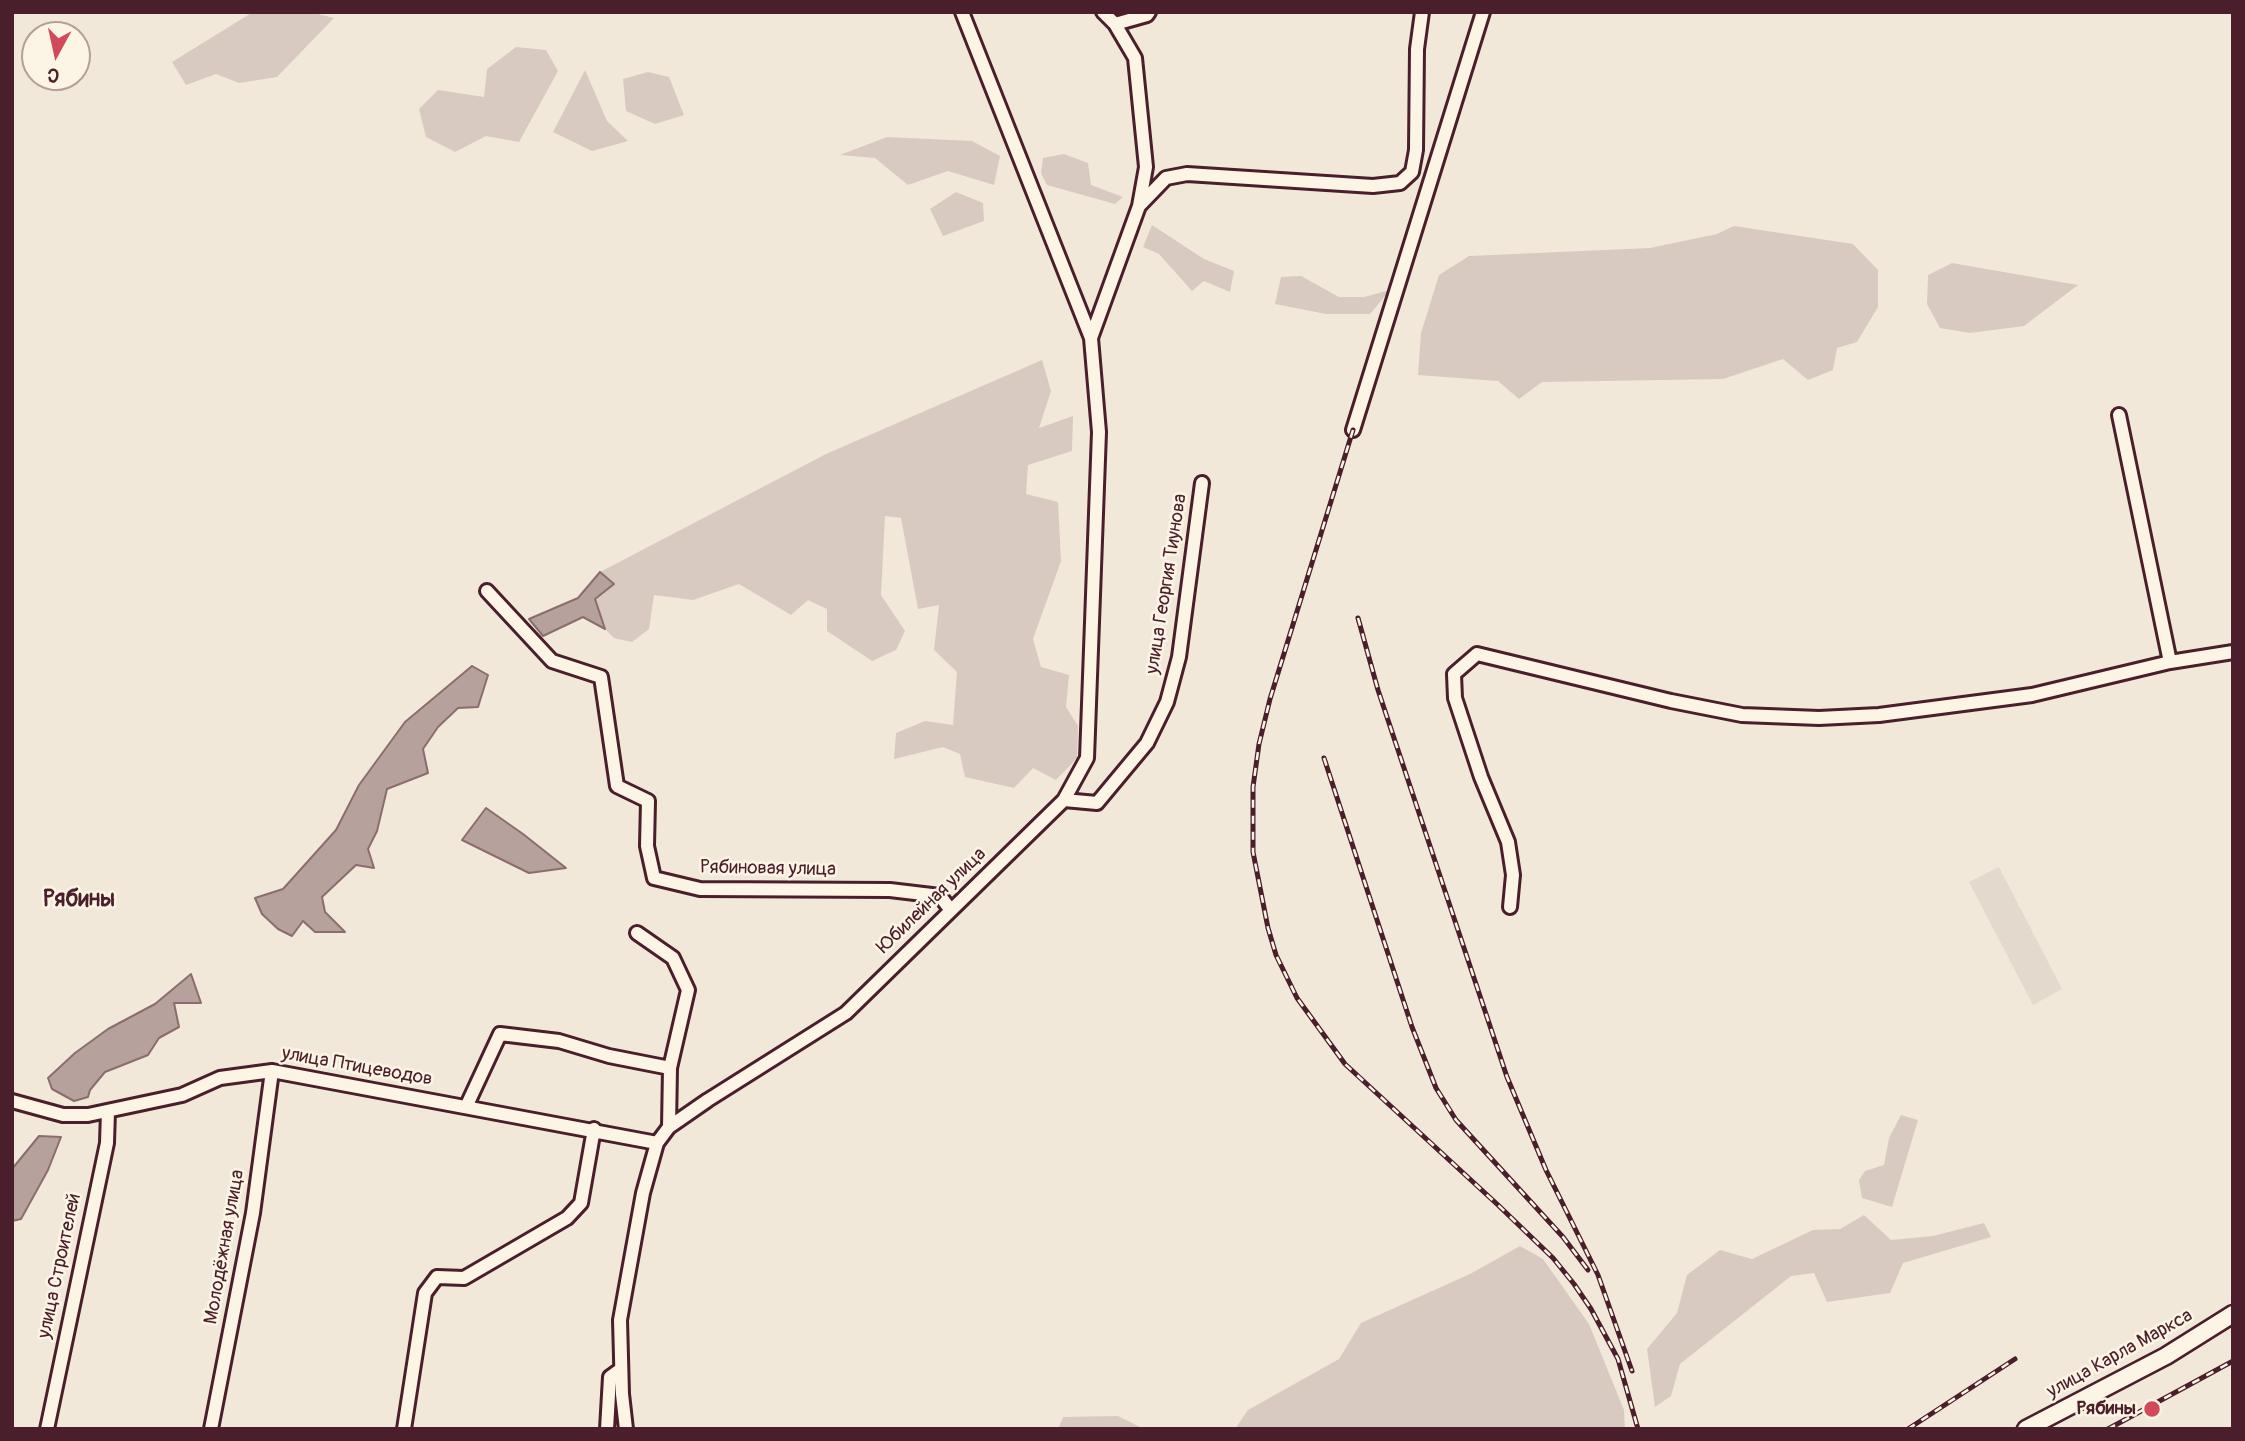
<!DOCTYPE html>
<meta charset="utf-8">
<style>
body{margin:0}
#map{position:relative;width:2245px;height:1441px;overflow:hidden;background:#f1e8da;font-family:Pangolin,sans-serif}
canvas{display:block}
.frame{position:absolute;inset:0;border:14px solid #4a1f2b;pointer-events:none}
.north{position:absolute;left:21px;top:21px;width:70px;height:70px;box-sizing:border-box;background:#fcf5e5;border:2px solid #b59f9b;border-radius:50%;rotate:188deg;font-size:19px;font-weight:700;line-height:28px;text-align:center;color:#4a1f2b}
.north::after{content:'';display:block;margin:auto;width:24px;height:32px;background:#d1495b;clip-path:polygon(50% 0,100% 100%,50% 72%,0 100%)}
</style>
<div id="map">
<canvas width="2245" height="1441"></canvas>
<div class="frame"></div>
<div class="north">С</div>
</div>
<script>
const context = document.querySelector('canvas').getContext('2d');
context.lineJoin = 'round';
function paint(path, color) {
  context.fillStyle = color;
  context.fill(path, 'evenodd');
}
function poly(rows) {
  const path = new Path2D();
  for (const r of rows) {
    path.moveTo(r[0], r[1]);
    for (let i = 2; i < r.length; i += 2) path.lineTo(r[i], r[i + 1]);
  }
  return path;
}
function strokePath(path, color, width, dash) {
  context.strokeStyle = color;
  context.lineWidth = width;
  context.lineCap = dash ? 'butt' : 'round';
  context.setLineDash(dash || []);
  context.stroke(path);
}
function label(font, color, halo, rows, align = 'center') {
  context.font = font + ' Pangolin,sans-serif';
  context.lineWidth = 5;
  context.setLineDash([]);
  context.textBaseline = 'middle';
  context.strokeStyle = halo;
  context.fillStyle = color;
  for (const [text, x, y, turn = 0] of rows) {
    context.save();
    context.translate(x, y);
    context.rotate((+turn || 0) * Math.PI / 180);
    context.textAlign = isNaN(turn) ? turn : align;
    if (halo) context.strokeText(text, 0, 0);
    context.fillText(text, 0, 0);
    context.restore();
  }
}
paint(poly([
 [1999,867,2062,989,2033,1005,1969,882]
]), '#e4d9cd');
paint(poly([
 [253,12,310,12,334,18,277,77,239,83,216,74,186,85,172,62],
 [516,47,546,50,558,71,519,142,486,136,455,152,426,137,419,109,438,90,484,97,487,69],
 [585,70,607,121,628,141,592,151,553,132],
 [648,72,669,77,684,115,655,124,626,111,623,79],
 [887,137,972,141,1000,156,994,185,948,171,908,185,875,158,840,155],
 [1064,154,1088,163,1091,185,1123,197,1115,204,1047,185,1041,173,1043,158],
 [956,192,983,203,984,221,943,236,930,209],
 [1152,225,1204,259,1234,271,1230,292,1204,281,1192,291,1159,254,1143,247],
 [1734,226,1853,244,1878,270,1878,307,1857,342,1837,348,1833,370,1808,380,1783,359,1723,379,1542,382,1519,399,1498,381,1418,375,1421,333,1439,275,1469,256,1650,248,1717,234],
 [1952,263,2078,285,2024,326,1970,333,1940,328,1927,304,1928,275],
 [1301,276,1339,297,1364,297,1390,290,1370,314,1326,314,1275,304,1281,277],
 [1042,360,1051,391,1039,428,1073,416,1072,451,1028,465,1026,494,1058,502,1061,561,1033,639,1041,667,1069,675,1066,707,1078,726,1077,758,1056,780,1033,768,1014,788,965,777,960,754,943,747,894,759,896,733,925,721,953,725,957,672,934,650,939,605,918,609,901,518,885,516,881,595,905,631,896,650,872,661,827,631,827,609,808,600,791,615,739,584,693,600,654,595,649,629,632,642,614,638,605,629,595,599,613,584,600,572,826,454],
 [1901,1115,1918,1120,1892,1207,1862,1198,1859,1180,1865,1171,1884,1165,1889,1138],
 [1864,1215,1891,1240,1933,1236,1984,1223,1991,1237,1903,1263,1890,1293,1827,1302,1814,1273,1791,1276,1680,1364,1671,1396,1655,1407,1647,1349,1677,1313,1687,1275,1720,1250,1752,1259,1813,1230,1840,1229],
 [1520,1246,1543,1259,1589,1324,1624,1410,1625,1429,1235,1429,1248,1410,1339,1359,1361,1323,1470,1274],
 [1118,1416,1140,1427,1058,1429,1063,1417]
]), '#d8cac0');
const water = poly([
 [600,572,614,584,595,599,605,629,583,617,543,636,529,619,578,598,600,572],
 [472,666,488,675,478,707,458,708,438,727,423,749,428,773,387,789,377,831,368,849,374,868,356,865,322,897,325,912,345,932,315,932,303,921,292,936,278,929,262,914,255,898,283,889,336,830,359,785,405,722,472,666],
 [486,808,523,834,566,868,529,873,462,840,486,808],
 [191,974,201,1003,174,1003,179,1027,159,1038,148,1055,105,1072,90,1090,88,1097,74,1101,52,1089,48,1078,75,1053,108,1029,155,1004,191,974],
 [39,1136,61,1137,48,1170,21,1219,12,1221,12,1169,39,1136]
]);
paint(water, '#b6a19c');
strokePath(water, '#8b6d6f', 2);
const minor = poly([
 [1115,24,1147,15,1149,12],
 [1139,206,1166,178,1187,174,1373,186,1400,183,1412,172,1416,150,1417,49,1422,12],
 [1091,338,1139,206,1146,167,1135,58,1115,24,1103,12],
 [2119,415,2170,662],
 [1353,430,1483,12],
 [487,591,552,661,601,677,617,786,648,801,647,846,654,878,700,889,890,890,940,896,950,909],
 [1064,800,1097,803,1147,743,1167,702,1179,657,1202,483],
 [1510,907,1513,875,1508,842,1481,777,1455,698,1454,674,1477,654,1671,701,1742,715,1819,718,1879,715,2032,695,2170,662,2233,652],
 [637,933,673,958,688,990,670,1068,669,1127],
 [12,1101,63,1115,88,1115,182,1095,220,1078,272,1071,657,1143],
 [467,1105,500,1034,559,1041,609,1056,670,1068],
 [47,1429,107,1143,108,1111],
 [211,1429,253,1213,272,1071],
 [404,1429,425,1293,437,1277,464,1278,567,1218,581,1203,594,1129],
 [607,1429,610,1377,621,1369],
 [626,1429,622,1394,620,1320,643,1193,657,1143,669,1127,708,1100,846,1013,1064,800,1087,758,1099,432,1091,338,962,12]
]);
const major = poly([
 [2026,1429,2166,1356,2233,1314]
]);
strokePath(minor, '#4a1f2b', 18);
strokePath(major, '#4a1f2b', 21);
strokePath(minor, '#fcf5e5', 12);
strokePath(major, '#fcf5e5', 16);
const rail = poly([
 [1353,430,1270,699,1259,744,1253,787,1253,852,1268,928,1276,955,1297,998,1345,1064,1498,1205,1553,1258,1574,1284,1591,1309,1618,1359,1638,1429],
 [1358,618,1378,690,1507,1077,1546,1170,1598,1275,1632,1371],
 [1324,758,1412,1027,1436,1088,1456,1120,1563,1237,1588,1270],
 [1908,1429,2015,1359],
 [2108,1429,2233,1361]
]);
strokePath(rail, '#4a1f2b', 5);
strokePath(rail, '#fcf5e5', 2.5, [8]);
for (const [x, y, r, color] of [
 [2152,1409,9,"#d1495b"]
]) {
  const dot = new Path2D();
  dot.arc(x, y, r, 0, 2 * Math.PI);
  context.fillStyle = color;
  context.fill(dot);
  strokePath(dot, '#fcf5e5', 2.5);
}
label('19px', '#4a1f2b', '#fcf5e5', [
 ["улица Георгия Тиунова",1167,584,-81],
 ["Рябиновая улица",768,869,1],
 ["Юбилейная улица",932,901,-44],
 ["улица Птицеводов",357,1067,10],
 ["Молодёжная улица",225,1247,-80],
 ["улица Строителей",60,1266,-78],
 ["улица Карла Маркса",2120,1354,-29]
]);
label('bold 19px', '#4a1f2b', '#fcf5e5', [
 ["Рябины",2136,1409]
], 'right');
label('bold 23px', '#4a1f2b', '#fcf5e5', [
 ["Рябины",79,900]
]);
</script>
